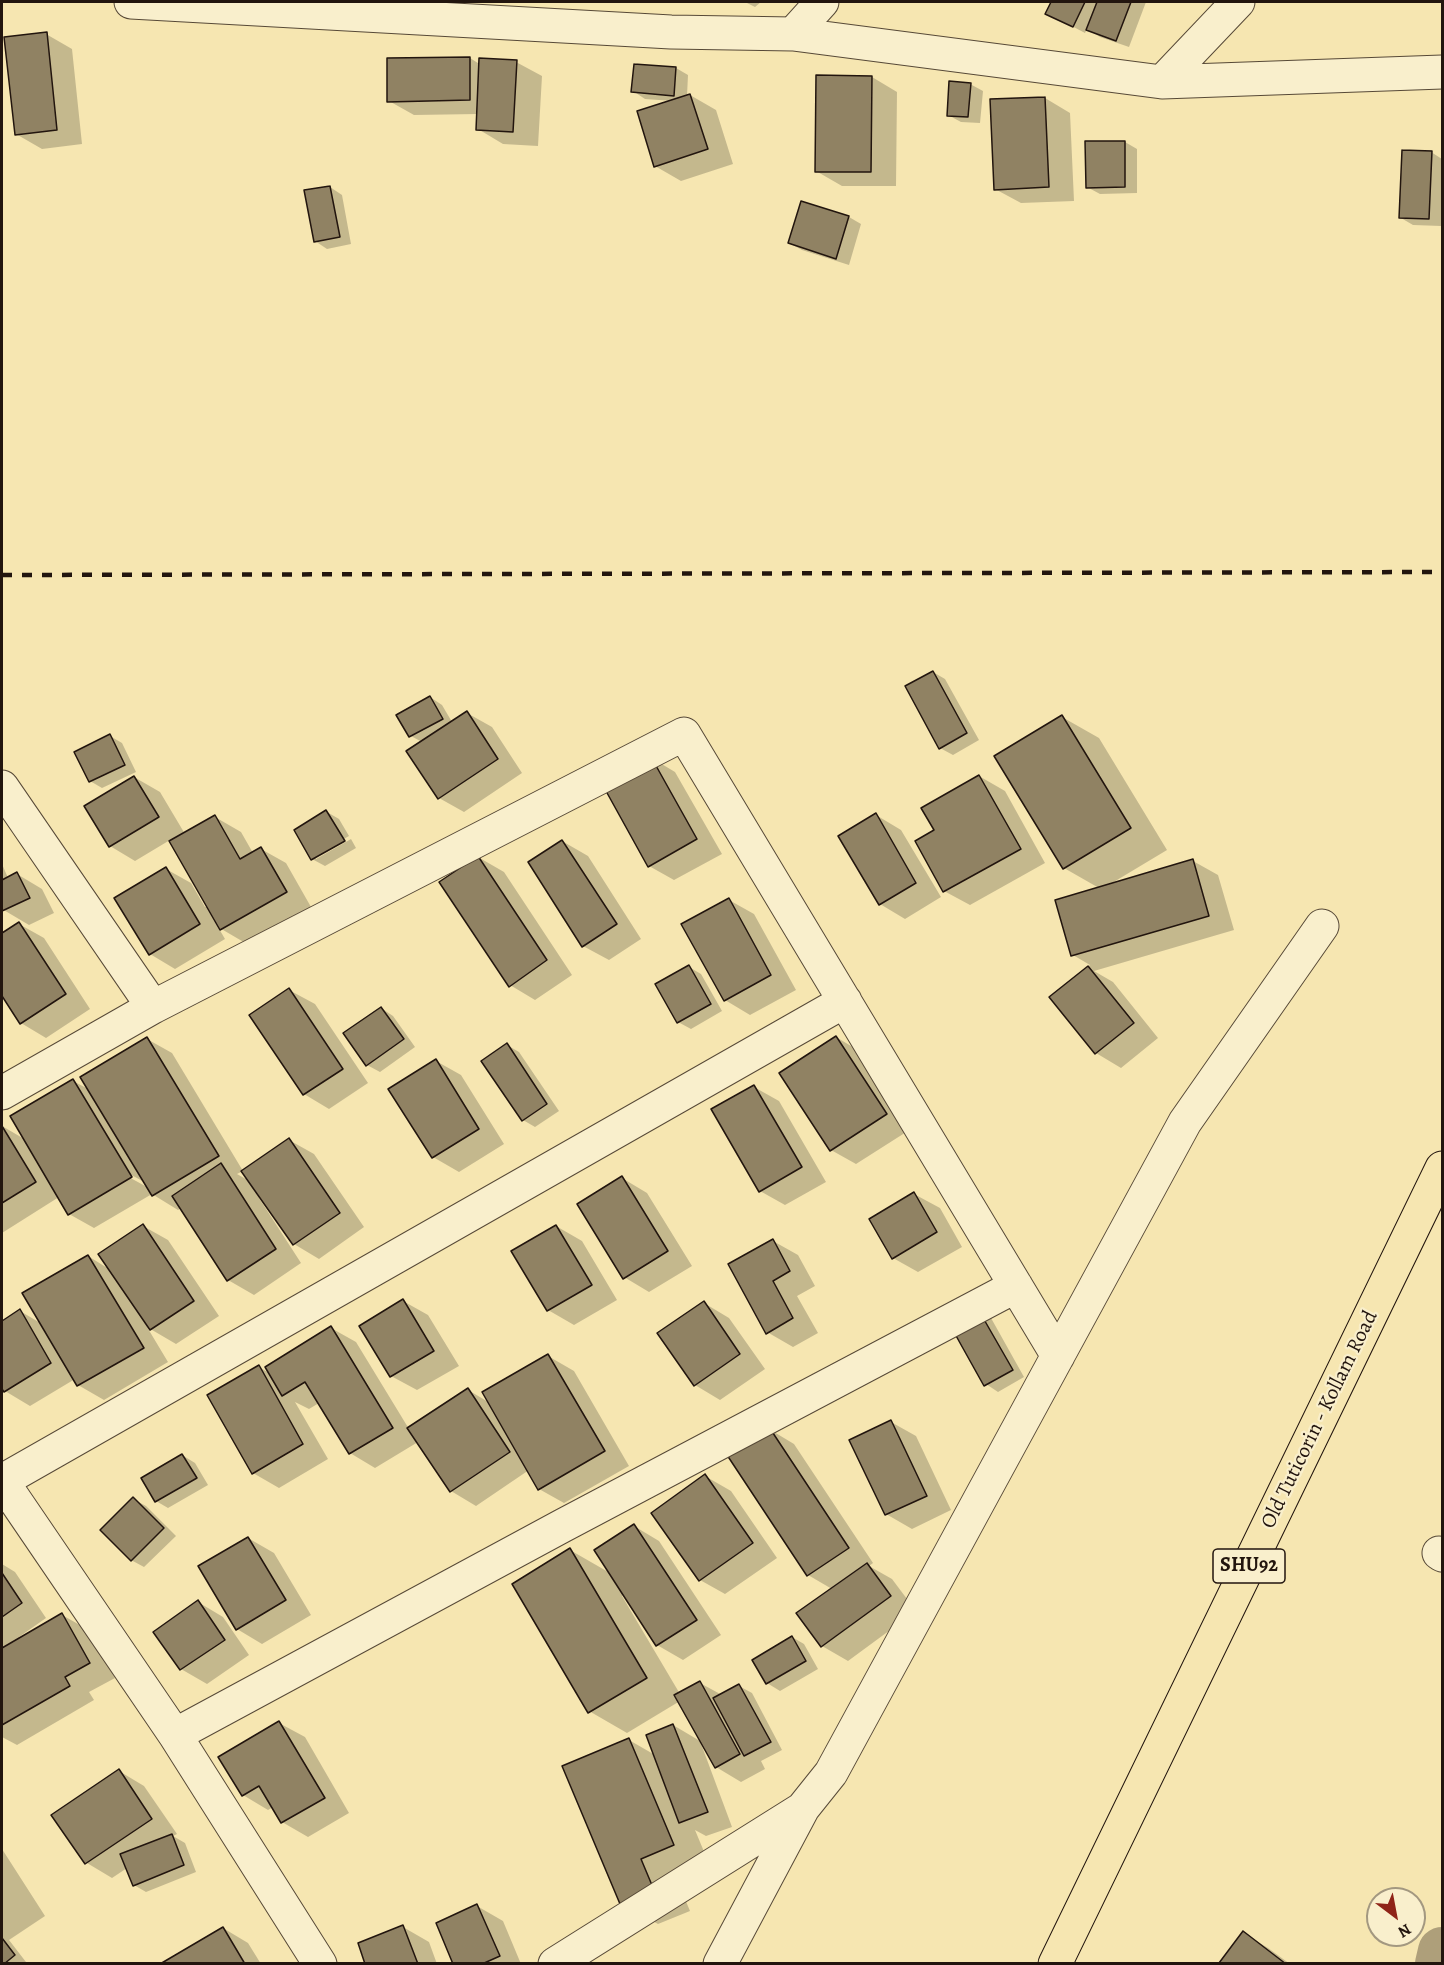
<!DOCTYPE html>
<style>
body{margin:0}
#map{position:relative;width:1444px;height:1965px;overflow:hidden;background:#f6e6b1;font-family:Alegreya,serif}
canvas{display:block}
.frame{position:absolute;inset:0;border:3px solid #22150e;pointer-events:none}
.north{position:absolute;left:1366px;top:1887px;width:60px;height:60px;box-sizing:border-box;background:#f9efcc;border:2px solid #a39880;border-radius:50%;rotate:148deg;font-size:16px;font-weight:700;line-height:24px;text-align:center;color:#22150e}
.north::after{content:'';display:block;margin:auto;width:21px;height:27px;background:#8f2418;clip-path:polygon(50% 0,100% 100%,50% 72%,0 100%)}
</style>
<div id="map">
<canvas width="1444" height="1965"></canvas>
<div class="frame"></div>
<div class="north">N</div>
</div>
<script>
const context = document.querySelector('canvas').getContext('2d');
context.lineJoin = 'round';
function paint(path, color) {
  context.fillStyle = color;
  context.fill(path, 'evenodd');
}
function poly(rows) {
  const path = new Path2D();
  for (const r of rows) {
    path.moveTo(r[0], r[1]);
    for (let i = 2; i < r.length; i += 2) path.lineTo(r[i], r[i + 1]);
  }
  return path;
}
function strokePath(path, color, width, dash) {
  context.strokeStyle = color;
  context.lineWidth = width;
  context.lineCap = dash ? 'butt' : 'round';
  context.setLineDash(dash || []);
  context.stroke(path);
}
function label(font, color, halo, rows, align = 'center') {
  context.font = font + ' Alegreya,serif';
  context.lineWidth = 4.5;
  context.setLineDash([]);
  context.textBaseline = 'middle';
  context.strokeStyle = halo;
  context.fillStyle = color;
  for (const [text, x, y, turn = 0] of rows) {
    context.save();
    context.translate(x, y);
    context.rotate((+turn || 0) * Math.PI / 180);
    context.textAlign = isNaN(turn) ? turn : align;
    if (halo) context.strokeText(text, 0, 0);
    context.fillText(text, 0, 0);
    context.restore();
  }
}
paint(poly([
 [745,2,761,2,755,7],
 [1053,2,1146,2,1129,47,1100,37,1087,29,1085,33,1047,13],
 [46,34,72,49,82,144,42,149,16,134],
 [470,58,481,65,516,62,542,76,538,146,503,144,478,129,478,114,414,115,389,101],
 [676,68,688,75,687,96,690,95,716,110,733,164,681,181,655,166,673,101,645,99,633,91],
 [872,77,897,92,896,186,842,186,816,171],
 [970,84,983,91,980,123,961,122,948,115],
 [1045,98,1070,113,1074,201,1021,203,995,189],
 [1125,142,1137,149,1137,193,1100,194,1087,187],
 [1431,152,1442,159,1441,226,1413,225,1401,218],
 [330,187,342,195,351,244,327,249,315,241],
 [802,203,849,217,861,224,849,265,802,250,789,243],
 [933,672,945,679,979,740,953,755,940,748],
 [430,697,442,705,452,722,467,713,492,727,522,773,464,812,439,798,422,742,411,736],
 [1062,717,1099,738,1167,850,1112,883,1193,861,1218,875,1234,930,1094,971,1113,982,1158,1038,1121,1068,1096,1053,1051,997,1090,965,1073,955,1099,888,1064,868,996,757],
 [110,736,122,743,136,772,102,788,90,781],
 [650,757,675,772,722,854,674,880,649,866],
 [979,776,1005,791,1045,863,970,905,944,891,936,831],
 [134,777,160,792,185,834,215,817,241,832,253,853,261,849,286,863,311,907,247,944,218,927,225,939,175,969,150,954,166,869,191,883,205,907,208,906,170,840,135,861,110,846],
 [327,812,339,819,349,836,316,855,316,859,351,839,356,848,325,866,312,859],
 [876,815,901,830,941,897,905,919,880,904],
 [562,841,588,856,641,939,609,960,583,946],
 [478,857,504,872,572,975,535,1000,510,985],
 [2,864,8,878,17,874,42,889,54,913,29,925,2,909],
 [729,900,754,914,796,990,750,1015,725,1000],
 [19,924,44,938,90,1009,46,1038,21,1023,2,993,2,935],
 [689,967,701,974,722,1011,691,1029,678,1022],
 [289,990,315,1004,368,1083,329,1109,304,1094],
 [381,1008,393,1016,415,1047,380,1072,367,1065],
 [836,1037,861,1052,911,1129,856,1164,831,1150],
 [147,1039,172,1053,243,1171,237,1174,251,1182,289,1140,314,1154,364,1227,319,1259,294,1244,261,1197,259,1198,301,1263,254,1295,228,1280,181,1208,178,1210,152,1194,94,1228,69,1214,59,1197,2,1233,2,1126,26,1140,73,1081,90,1090],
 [126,1172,146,1183,147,1187,125,1175],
 [507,1045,519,1052,559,1111,535,1127,523,1120],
 [436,1061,461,1075,504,1144,459,1172,433,1157,390,1089],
 [754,1087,779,1101,826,1182,785,1205,760,1191],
 [622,1178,647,1193,692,1266,649,1292,624,1277],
 [914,1194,940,1208,962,1247,918,1272,893,1258],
 [143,1226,168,1240,219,1316,176,1344,147,1327,168,1362,104,1400,78,1385,75,1379,30,1406,5,1391,2,1386,2,1322,20,1311,42,1324,88,1256,109,1269],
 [556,1226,582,1241,617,1300,574,1325,548,1310,513,1251],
 [773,1241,798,1255,815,1286,797,1296,818,1333,793,1347,767,1332],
 [403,1301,428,1315,459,1366,417,1390,391,1376],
 [704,1303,729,1318,765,1369,720,1400,695,1385],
 [991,1318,1024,1377,998,1392,986,1384,952,1325],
 [331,1328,356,1342,409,1429,468,1390,490,1403,548,1356,574,1371,629,1466,564,1503,539,1489,529,1470,476,1506,451,1491,418,1442,375,1468,350,1453,319,1403,309,1409,295,1402,328,1459,279,1488,253,1473,209,1395,259,1367,271,1374],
 [891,1422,916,1436,951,1510,912,1529,886,1514,851,1441],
 [769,1429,794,1444,873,1563,869,1566,892,1579,916,1611,848,1661,822,1646,798,1613,832,1589,808,1575],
 [182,1455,195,1463,208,1485,168,1508,156,1501],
 [705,1476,731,1491,777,1558,725,1594,700,1580],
 [133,1499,146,1506,176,1536,144,1567,131,1560],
 [634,1526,659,1541,721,1635,683,1660,657,1645,624,1594,622,1596,680,1694,700,1683,722,1695,739,1686,752,1693,782,1750,761,1761,765,1769,741,1782,716,1767,680,1701,627,1733,589,1711,570,1550,610,1573],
 [248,1538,274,1553,311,1615,262,1644,237,1629],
 [2,1564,15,1572,46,1618,19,1637,20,1639,62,1615,87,1629,115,1678,89,1692,94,1700,17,1745,2,1737],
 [198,1602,223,1617,249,1655,207,1684,181,1669,155,1632],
 [792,1637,804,1644,818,1669,780,1691,767,1683,754,1660],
 [279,1723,305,1737,349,1813,308,1837,282,1822,273,1807,268,1810,243,1795],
 [673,1725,700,1741,732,1827,706,1836,695,1830,710,1866,677,1880,690,1911,658,1924,621,1903,629,1740,655,1755],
 [119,1771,144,1786,177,1834,173,1836,185,1843,196,1872,146,1892,134,1885,127,1868,112,1878,87,1863,53,1816],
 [2,1849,45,1916,9,1940,26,1962,25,1964,2,1964],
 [477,1906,503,1921,521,1964,455,1964],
 [403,1927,429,1942,437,1964,367,1964],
 [223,1928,248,1943,261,1964,163,1964],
 [1243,1933,1268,1948,1290,1964,1222,1964]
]), '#0003');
strokePath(poly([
 [1439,1964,1442,1951]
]), '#ae9f7a', 48);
const building = poly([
 [1051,2,1085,2,1073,27,1045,14,1051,2],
 [1097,2,1131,2,1116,41,1086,30,1097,2],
 [47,32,57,130,15,135,4,37,47,32],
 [470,57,470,100,387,102,387,58,470,57],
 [479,58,517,60,513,132,476,130,479,58],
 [634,64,676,67,674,96,631,92,634,64],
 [816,75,872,76,871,172,815,172,816,75],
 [949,81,971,83,968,117,947,116,949,81],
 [690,94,708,149,654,167,637,111,690,94],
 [1045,97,1049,187,994,190,990,99,1045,97],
 [1085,141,1125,141,1125,187,1086,188,1085,141],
 [1402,150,1432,151,1429,219,1399,218,1402,150],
 [330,186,340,237,314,242,304,190,330,186],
 [801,201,849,216,836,259,788,243,801,201],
 [933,671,967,733,939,749,905,686,933,671],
 [430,696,443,719,409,737,396,715,430,696],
 [467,711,498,759,438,799,406,751,467,711],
 [1062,715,1131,828,1063,869,994,756,1062,715],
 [110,734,125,765,89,782,74,752,110,734],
 [650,755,697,839,648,867,601,782,650,755],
 [979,775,1021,849,943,892,915,841,934,830,921,808,979,775],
 [134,776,159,817,109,847,84,806,134,776],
 [326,810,345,841,311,860,294,830,326,810],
 [876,813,916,883,879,905,838,836,876,813],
 [215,815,240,859,261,847,287,892,220,930,169,841,215,815],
 [562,840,617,924,582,947,528,862,562,840],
 [478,856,547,960,509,987,439,882,478,856],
 [1193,859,1209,916,1071,956,1055,900,1193,859],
 [166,867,200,924,149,955,114,898,166,867],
 [17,872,30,898,2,911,2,880,17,872],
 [729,898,771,975,724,1001,681,924,729,898],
 [19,922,66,994,20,1024,2,996,2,933,19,922],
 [689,965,711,1004,677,1023,655,984,689,965],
 [1088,966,1134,1023,1095,1054,1049,997,1088,966],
 [289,988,343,1069,303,1095,249,1015,289,988],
 [381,1007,404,1039,366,1066,343,1033,381,1007],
 [836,1036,887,1114,830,1151,779,1073,836,1036],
 [147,1037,219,1156,152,1196,80,1077,147,1037],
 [507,1043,547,1104,522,1121,481,1061,507,1043],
 [436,1059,479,1129,432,1158,388,1089,436,1059],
 [73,1079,132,1177,68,1215,10,1116,73,1079],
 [754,1085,802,1167,759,1192,711,1109,754,1085],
 [2,1126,36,1182,2,1203,2,1126],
 [289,1138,340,1213,293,1245,241,1171,289,1138],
 [221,1163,276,1249,227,1281,172,1196,221,1163],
 [622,1176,668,1251,623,1279,577,1204,622,1176],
 [914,1192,937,1232,892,1259,869,1219,914,1192],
 [143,1224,194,1301,150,1330,98,1254,143,1224],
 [556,1225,592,1285,547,1311,511,1251,556,1225],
 [773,1239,790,1271,773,1281,793,1318,766,1334,728,1264,773,1239],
 [88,1255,144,1348,77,1386,22,1293,88,1255],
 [403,1299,434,1351,390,1377,359,1326,403,1299],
 [704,1301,740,1354,694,1386,657,1333,704,1301],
 [20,1309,51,1363,4,1392,2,1389,2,1321,20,1309],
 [978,1309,1013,1370,984,1386,950,1325,978,1309],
 [331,1326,393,1428,349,1454,305,1382,282,1396,265,1367,331,1326],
 [548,1354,605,1451,538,1490,482,1392,548,1354],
 [259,1365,303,1444,252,1474,207,1395,259,1365],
 [468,1388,510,1452,450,1492,407,1428,468,1388],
 [891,1420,927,1496,885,1515,849,1440,891,1420],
 [769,1427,849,1548,807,1576,727,1455,769,1427],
 [182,1454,197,1478,155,1502,141,1478,182,1454],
 [705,1474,753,1543,699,1581,651,1513,705,1474],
 [133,1497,164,1528,131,1561,100,1530,133,1497],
 [634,1524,697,1620,656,1646,594,1550,634,1524],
 [248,1537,286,1600,236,1630,198,1566,248,1537],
 [570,1548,647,1678,588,1713,512,1584,570,1548],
 [867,1563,891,1596,821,1647,796,1613,867,1563],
 [2,1573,22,1603,2,1617,2,1573],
 [198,1600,225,1640,180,1670,153,1632,198,1600],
 [62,1613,90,1663,65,1677,70,1686,2,1725,2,1648,62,1613],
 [792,1636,806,1661,766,1684,752,1660,792,1636],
 [700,1681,740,1754,715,1768,674,1695,700,1681],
 [739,1684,771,1742,744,1756,713,1698,739,1684],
 [279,1721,325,1798,281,1823,259,1786,242,1796,218,1757,279,1721],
 [673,1724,708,1812,679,1823,646,1735,673,1724],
 [629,1738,674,1845,641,1859,654,1890,620,1904,562,1766,629,1738],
 [119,1769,152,1819,85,1864,51,1815,119,1769],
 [172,1834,184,1865,133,1886,120,1854,172,1834],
 [477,1904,500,1956,482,1964,453,1964,436,1923,477,1904],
 [403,1925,418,1964,365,1964,358,1943,403,1925],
 [223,1927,245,1964,160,1964,223,1927],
 [1243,1931,1286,1964,1219,1963,1243,1931],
 [2,1938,15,1955,4,1964,2,1964,2,1938]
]);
paint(building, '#908263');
strokePath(building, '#22150e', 1.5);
const minor = poly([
 [131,2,671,32,793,34,1162,82,1442,72],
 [793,34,822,2],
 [1162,82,1238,2],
 [2,787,153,1007],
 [2,1093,153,1007,684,734,1058,1356],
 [2,1481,845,1001],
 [2,1481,175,1735,320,1964],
 [1439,1553,1442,1555],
 [175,1735,562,1526,1016,1286],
 [555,1964,802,1809],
 [720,1964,803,1808,831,1773,1185,1122,1322,926]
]);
const major = poly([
 [1055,1964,1442,1168]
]);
strokePath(minor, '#574937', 35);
strokePath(major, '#22150e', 35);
strokePath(minor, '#f9efcc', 33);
strokePath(major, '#f6e6b1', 33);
strokePath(poly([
 [2,575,1442,572]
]), '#22150e', 4.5, [10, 10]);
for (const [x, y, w] of [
 [1249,1566,72]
]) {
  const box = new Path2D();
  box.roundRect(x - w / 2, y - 17, w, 34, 4.5);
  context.fillStyle = '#f9efcc';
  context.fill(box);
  strokePath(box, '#22150e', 1.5);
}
label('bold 20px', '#22150e', null, [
 ["SHU92",1249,1566]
]);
label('21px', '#22150e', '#f9efcc', [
 ["Old Tuticorin - Kollam Road",1320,1420,-64]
]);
</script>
